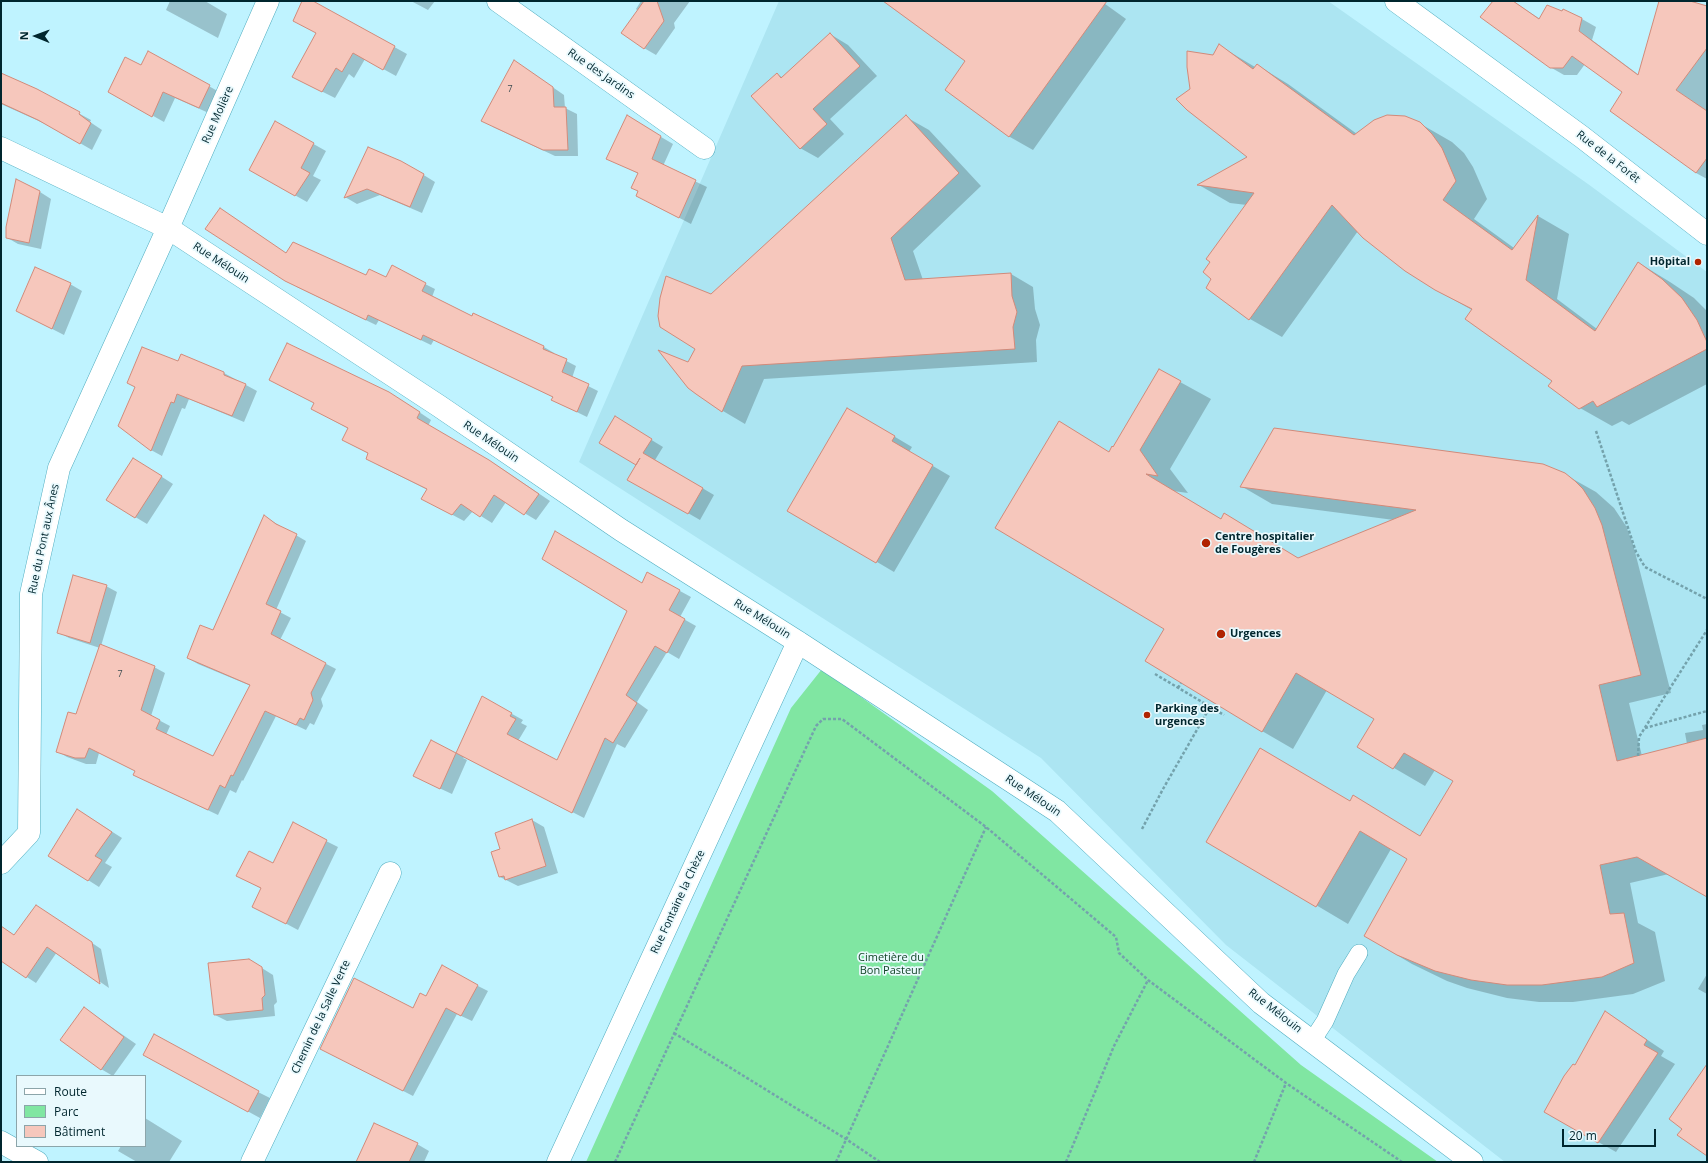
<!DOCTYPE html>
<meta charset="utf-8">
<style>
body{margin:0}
#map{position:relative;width:1708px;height:1163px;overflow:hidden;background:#bff3ff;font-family:"Open Sans",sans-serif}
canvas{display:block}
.frame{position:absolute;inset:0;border:2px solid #00262e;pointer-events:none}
.legend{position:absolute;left:16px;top:1075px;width:130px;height:72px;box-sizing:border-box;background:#e9f9fd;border:1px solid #8ca5aa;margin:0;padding:5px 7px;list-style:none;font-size:12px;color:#00262e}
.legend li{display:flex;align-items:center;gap:8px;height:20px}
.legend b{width:20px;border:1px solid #8ca5aa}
.north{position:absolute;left:16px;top:16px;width:40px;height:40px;-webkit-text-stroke:3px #e9f9fd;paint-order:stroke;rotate:271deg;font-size:11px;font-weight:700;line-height:16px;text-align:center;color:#00262e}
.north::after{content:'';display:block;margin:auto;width:14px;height:18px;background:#00262e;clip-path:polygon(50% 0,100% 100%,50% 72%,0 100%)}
.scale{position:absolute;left:1562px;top:1129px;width:94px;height:18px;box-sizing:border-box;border:2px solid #00262e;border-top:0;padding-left:5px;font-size:12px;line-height:14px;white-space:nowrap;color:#00262e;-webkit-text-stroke:3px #e9f9fd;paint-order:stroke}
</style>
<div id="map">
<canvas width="1708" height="1163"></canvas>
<div class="frame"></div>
<ul class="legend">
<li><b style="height:5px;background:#fff"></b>Route</li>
<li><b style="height:11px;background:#80e6a2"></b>Parc</li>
<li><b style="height:11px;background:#f6c7bc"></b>Bâtiment</li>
</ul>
<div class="north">N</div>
<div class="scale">20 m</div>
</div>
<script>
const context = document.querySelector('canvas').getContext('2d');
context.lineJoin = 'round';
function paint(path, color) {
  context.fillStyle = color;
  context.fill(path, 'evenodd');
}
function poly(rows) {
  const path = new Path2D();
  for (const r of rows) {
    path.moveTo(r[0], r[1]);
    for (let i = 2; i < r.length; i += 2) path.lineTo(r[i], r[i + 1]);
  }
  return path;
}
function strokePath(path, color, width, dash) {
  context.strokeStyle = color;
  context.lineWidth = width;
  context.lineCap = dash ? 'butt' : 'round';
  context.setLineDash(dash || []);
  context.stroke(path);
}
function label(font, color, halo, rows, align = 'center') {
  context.font = font + ' "Open Sans",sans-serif';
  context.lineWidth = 3.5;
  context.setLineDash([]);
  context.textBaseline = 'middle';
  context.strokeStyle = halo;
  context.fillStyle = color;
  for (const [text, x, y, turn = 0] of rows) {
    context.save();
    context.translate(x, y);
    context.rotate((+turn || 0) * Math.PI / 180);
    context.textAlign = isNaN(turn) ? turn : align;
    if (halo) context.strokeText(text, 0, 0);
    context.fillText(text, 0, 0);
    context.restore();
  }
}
paint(poly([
 [779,1,1328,1,1588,184,1707,272,1707,1162,1505,1162,1226,945,1041,758,579,462]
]), '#ace5f2');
paint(poly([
 [822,669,992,791,1301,1065,1438,1162,586,1162,791,708]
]), '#80e6a2');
paint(poly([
 [170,1,205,1,227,14,218,38,166,10],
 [303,1,311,1,407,54,396,76,365,59,354,78,349,74,335,98,305,83,317,33],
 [411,1,435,1,428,10],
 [641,1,690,1,674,23,675,28,656,55,644,48,638,11,636,9],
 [884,1,1101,1,1126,19,1033,150,1010,137,946,90,966,61],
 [1494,1,1513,1,1540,19,1563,12,1564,11,1582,19,1596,27,1592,40,1639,75,1660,1,1687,1,1707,7,1707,179,1696,173,1624,92,1585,64,1577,75,1564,75,1550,67],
 [830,34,848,45,877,76,830,119,844,134,818,158,800,148,777,74,783,78],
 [1220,46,1255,67,1257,65,1288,84,1357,134,1419,123,1452,142,1464,153,1473,167,1487,199,1474,219,1514,248,1538,216,1569,234,1557,299,1597,329,1639,263,1670,282,1694,298,1707,311,1707,384,1629,425,1622,421,1612,426,1580,408,1554,381,1472,310,1435,289,1358,231,1282,337,1250,319,1207,288,1247,205,1230,203,1199,185,1248,157,1191,89],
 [149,52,221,93,211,114,175,98,164,122,109,91,142,66],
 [525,68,564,95,565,108,577,114,578,156,555,156,493,127],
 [1,75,36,90,91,120,90,122,102,130,92,150,52,127,1,104],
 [906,117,929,130,981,186,913,251,923,280,1011,274,1033,287,1035,309,1040,325,1036,340,1037,362,764,379,745,424,723,411,689,387,689,363,696,349,711,295],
 [276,123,326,151,313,176,321,180,307,202,250,170],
 [639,124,673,144,663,166,707,187,691,224,649,202,639,191,639,174,608,158],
 [414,169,435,182,422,213,380,195,357,204,345,197],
 [40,192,51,199,41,249,18,244,6,237],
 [230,215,287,254,366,276,425,284,435,289,432,297,472,317,474,315,544,347,554,353,553,354,576,366,572,378,598,391,587,417,552,400,553,397,434,340,431,345,379,320,376,325,297,287],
 [70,284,82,291,64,335,17,311],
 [178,362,224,373,257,391,244,422,189,399,185,409,182,408,162,456,151,450,136,387],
 [270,380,401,400,431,420,428,426,501,468,550,501,536,520,506,502,492,523,473,511,464,521,434,505,428,490,378,465,369,454,343,440,349,429,312,409,315,403],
 [1180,382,1211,399,1170,469,1188,493,1173,491,1221,519,1299,559,1394,520,1272,504,1241,486,1564,474,1596,492,1614,508,1626,526,1633,544,1671,693,1629,703,1642,756,1687,744,1685,733,1703,730,1702,725,1707,724,1707,896,1669,874,1630,883,1638,923,1655,932,1665,981,1633,994,1573,1002,1539,1002,1507,998,1467,988,1447,981,1412,964,1380,945,1408,859,1391,849,1348,924,1208,841,1350,802,1353,796,1421,837,1454,781,1435,770,1425,786,1358,747,1376,719,1327,690,1293,749,1262,731,1166,629,1110,452],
 [848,409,912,447,909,452,950,476,894,572,789,510],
 [627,425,663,447,655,460,714,495,700,520,629,479,637,465],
 [145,466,173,484,147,524,107,500],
 [265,517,306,541,276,610,291,618,280,640,336,669,321,699,323,706,314,725,310,723,306,730,276,716,243,781,242,780,236,793,230,790,218,815,144,780,136,771,99,753,96,764,86,764,67,757,57,751,77,715,100,648,69,638,58,632,106,586,117,592,101,646,154,667,165,673,151,716,170,726,166,735,214,757,251,686,198,664,188,658,214,632],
 [647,573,691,597,680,617,696,626,679,659,667,652,637,702,648,710,625,748,617,744,584,818,464,757,463,758,467,760,452,794,426,782,432,741,456,754,483,698,523,720,521,723,527,726,518,741,558,762],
 [78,810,122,838,105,863,112,867,99,887,88,880],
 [532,820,544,827,558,873,518,886,500,877,501,850],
 [326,841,338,847,298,930,266,913,262,889,238,876,273,864],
 [46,912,101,949,109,988,57,952,36,983,1,960,1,926,15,936],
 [249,960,273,975,277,1002,274,1005,275,1016,227,1021,215,1015],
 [1707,974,1707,994,1698,989],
 [478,986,488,991,472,1021,457,1014,413,1096,331,1054,413,1010,426,997],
 [84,1008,136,1044,113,1076,101,1069],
 [1606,1012,1664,1051,1661,1056,1675,1064,1616,1152,1545,1112,1575,1067],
 [156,1061,258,1092,270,1098,260,1118],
 [145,1118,182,1141,169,1162,137,1162,118,1151,121,1146,145,1146],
 [417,1144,429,1151,424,1162,357,1162]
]), '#0003');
const building = poly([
 [302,1,313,1,395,46,383,70,353,53,342,72,336,68,322,92,292,77,316,33,293,21,302,1],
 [644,1,657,1,664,21,644,49,621,33,644,1],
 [883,1,1107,1,1009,137,945,90,965,61,883,1],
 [1493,1,1513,1,1539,19,1547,5,1562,11,1563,9,1582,18,1579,31,1638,75,1659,1,1690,1,1707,6,1707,48,1676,90,1707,111,1707,158,1696,173,1610,111,1622,92,1572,56,1563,68,1550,68,1480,17,1493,1],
 [830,33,860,66,813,109,827,124,800,149,751,96,777,73,781,78,830,33],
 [1219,44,1253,69,1257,64,1354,135,1374,120,1387,115,1405,116,1420,122,1432,134,1442,148,1456,181,1443,200,1512,250,1538,215,1526,280,1595,331,1638,262,1662,279,1682,298,1697,320,1707,342,1707,349,1597,407,1593,401,1579,409,1548,386,1552,381,1465,319,1472,309,1435,290,1405,271,1363,238,1332,205,1249,320,1206,288,1211,279,1203,272,1210,262,1206,259,1254,193,1197,185,1247,157,1187,110,1176,99,1190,89,1187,67,1187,51,1213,55,1219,44],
 [148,51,210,85,199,108,163,92,152,117,108,92,125,57,141,65,148,51],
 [514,60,553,87,554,107,566,107,568,150,543,150,481,121,514,60],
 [1,73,37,89,80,112,79,114,91,123,80,144,38,120,1,103,1,73],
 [627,115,661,136,652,159,696,180,679,218,636,196,638,191,631,188,638,173,606,159,627,115],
 [906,115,959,173,891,238,905,280,1011,273,1012,296,1017,312,1013,327,1015,349,742,366,722,412,696,394,688,388,658,350,688,362,695,349,660,327,658,316,660,298,666,276,711,294,906,115],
 [275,121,314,143,301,168,310,173,295,196,249,170,275,121],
 [368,147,401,161,424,174,410,207,367,189,344,198,368,147],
 [16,179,40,191,29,243,6,238,6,227,16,179],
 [220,208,286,253,293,242,366,275,369,269,386,277,392,265,426,283,422,291,472,316,473,313,544,346,543,349,567,359,562,372,589,384,577,412,551,400,553,397,423,335,421,340,368,315,366,320,285,281,205,229,220,208],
 [35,267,71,283,52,329,16,311,35,267],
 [287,343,389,392,420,412,417,418,489,460,539,494,524,515,494,495,480,517,461,504,452,515,421,499,427,489,366,459,368,453,342,440,348,428,311,409,314,403,269,380,287,343],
 [142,347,178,361,181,354,224,372,224,375,246,384,232,416,177,394,174,403,171,402,151,451,118,426,135,387,127,383,142,347],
 [1159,369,1181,381,1140,450,1158,476,1146,474,1221,519,1224,513,1298,558,1416,510,1240,487,1274,428,1543,464,1565,473,1575,481,1583,489,1595,508,1602,525,1641,675,1599,685,1617,761,1707,738,1707,897,1637,857,1600,865,1610,914,1624,913,1634,963,1602,977,1542,985,1507,985,1471,980,1435,971,1397,955,1364,936,1407,859,1360,831,1316,907,1206,842,1260,748,1350,801,1353,795,1420,836,1453,781,1404,753,1393,769,1357,747,1374,719,1296,673,1262,732,1145,661,1164,629,995,528,1059,421,1109,452,1112,446,1113,447,1159,369],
 [847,408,895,436,892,441,933,465,876,563,787,511,847,408],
 [615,416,652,439,643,453,703,488,688,514,627,480,640,458,636,465,599,443,615,416],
 [133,458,162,476,135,518,106,500,133,458],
 [264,515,276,524,297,534,266,604,281,611,271,634,326,663,311,693,313,700,304,720,300,718,296,725,265,711,233,776,231,775,225,788,220,785,208,810,133,775,135,771,89,748,85,758,75,758,56,752,68,712,76,714,100,644,155,666,141,710,160,720,156,729,213,756,250,685,187,658,200,625,213,630,264,515],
 [555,531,642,583,647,572,680,590,669,610,685,619,667,653,655,646,626,695,637,703,613,743,605,738,572,813,456,753,482,696,512,713,510,716,516,719,507,734,557,760,627,611,542,559,555,531],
 [73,575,107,585,90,643,57,633,73,575],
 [431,740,456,753,440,789,413,776,431,740],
 [77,809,112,832,95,856,102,860,88,881,48,856,77,809],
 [532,819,546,866,505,880,504,876,499,877,491,852,500,849,495,833,532,819],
 [293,822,327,840,286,924,252,907,261,888,236,876,249,851,273,863,293,822],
 [36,905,92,942,100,984,47,947,26,978,1,961,1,926,14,935,36,905],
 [249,959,262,967,265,995,262,998,263,1010,214,1015,208,963,249,959],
 [442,965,478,985,461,1016,446,1008,403,1091,320,1049,354,978,413,1008,420,993,426,996,442,965],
 [84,1007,124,1037,101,1070,60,1040,84,1007],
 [1605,1011,1647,1040,1644,1045,1658,1053,1598,1143,1544,1112,1564,1076,1573,1064,1575,1065,1605,1011],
 [154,1034,259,1091,248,1112,143,1055,154,1034],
 [1707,1064,1707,1156,1677,1135,1682,1129,1669,1119,1707,1064],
 [374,1123,418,1143,409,1162,356,1162,374,1123]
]);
paint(building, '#f6c7bc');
strokePath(building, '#d28a7a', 1);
const lane = poly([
 [1312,1041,1325,1021,1346,974,1359,953]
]);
const street = poly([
 [498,1,704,148],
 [1,148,168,228,439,406,621,530,798,642,1057,811,1261,1003,1472,1162],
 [1,863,29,833,31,594,59,468,168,228,268,1],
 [1,1142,37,1162],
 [252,1162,390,873],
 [558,1162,798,642]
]);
const secondary = poly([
 [1396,1,1582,137,1707,234]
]);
strokePath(lane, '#4facbf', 18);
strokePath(street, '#4facbf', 23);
strokePath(secondary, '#4facbf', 23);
strokePath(poly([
 [1596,431,1636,552,1645,567,1707,599],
 [1155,674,1224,715],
 [1178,688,1181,683],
 [1645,728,1707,711],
 [1638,756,1639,737,1707,630],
 [1142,829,1163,789,1210,707],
 [674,1033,846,1139,880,1162],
 [615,1162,816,726,823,719,842,719,986,827,1116,937,1119,953,1148,980,1286,1083,1402,1162],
 [836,1162,986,827],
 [1066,1162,1114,1046,1148,980],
 [1254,1162,1286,1083]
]), '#74a2ac', 2.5, [3, 2]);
strokePath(lane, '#fff', 17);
strokePath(street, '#fff', 22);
strokePath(secondary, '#fff', 22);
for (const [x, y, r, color] of [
 [1698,262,4,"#b02300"],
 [1206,543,5,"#b02300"],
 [1221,634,5,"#b02300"],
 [1147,715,4,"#b02300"]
]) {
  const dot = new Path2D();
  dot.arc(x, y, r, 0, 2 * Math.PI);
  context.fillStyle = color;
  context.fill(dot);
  strokePath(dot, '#e9f9fd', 1.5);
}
label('9px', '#3e4e52', null, [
 ["7",510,89],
 ["7",120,674]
]);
label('11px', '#00262e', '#e9f9fd', [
 ["Rue des Jardins",601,74,35],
 ["Rue Molière",218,115,-66],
 ["Rue de la Forêt",1608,157,38],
 ["Rue Mélouin",221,263,33],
 ["Rue Mélouin",491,442,34],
 ["Rue du Pont aux Ânes",44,539,-78],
 ["Rue Mélouin",762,619,32],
 ["Rue Mélouin",1033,796,34],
 ["Rue Fontaine la Chèze",678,902,-65],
 ["Rue Mélouin",1275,1011,38],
 ["Chemin de la Salle Verte",321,1017,-65]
]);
label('bold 11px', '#00262e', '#e9f9fd', [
 ["Hôpital",1690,262,"right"],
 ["Centre hospitalier",1215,537],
 ["de Fougères",1215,550],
 ["Urgences",1230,634],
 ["Parking des",1155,709],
 ["urgences",1155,722]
], 'left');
label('11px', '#124527', '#e9f9fd', [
 ["Cimetière du",891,958],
 ["Bon Pasteur",891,971]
]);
</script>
